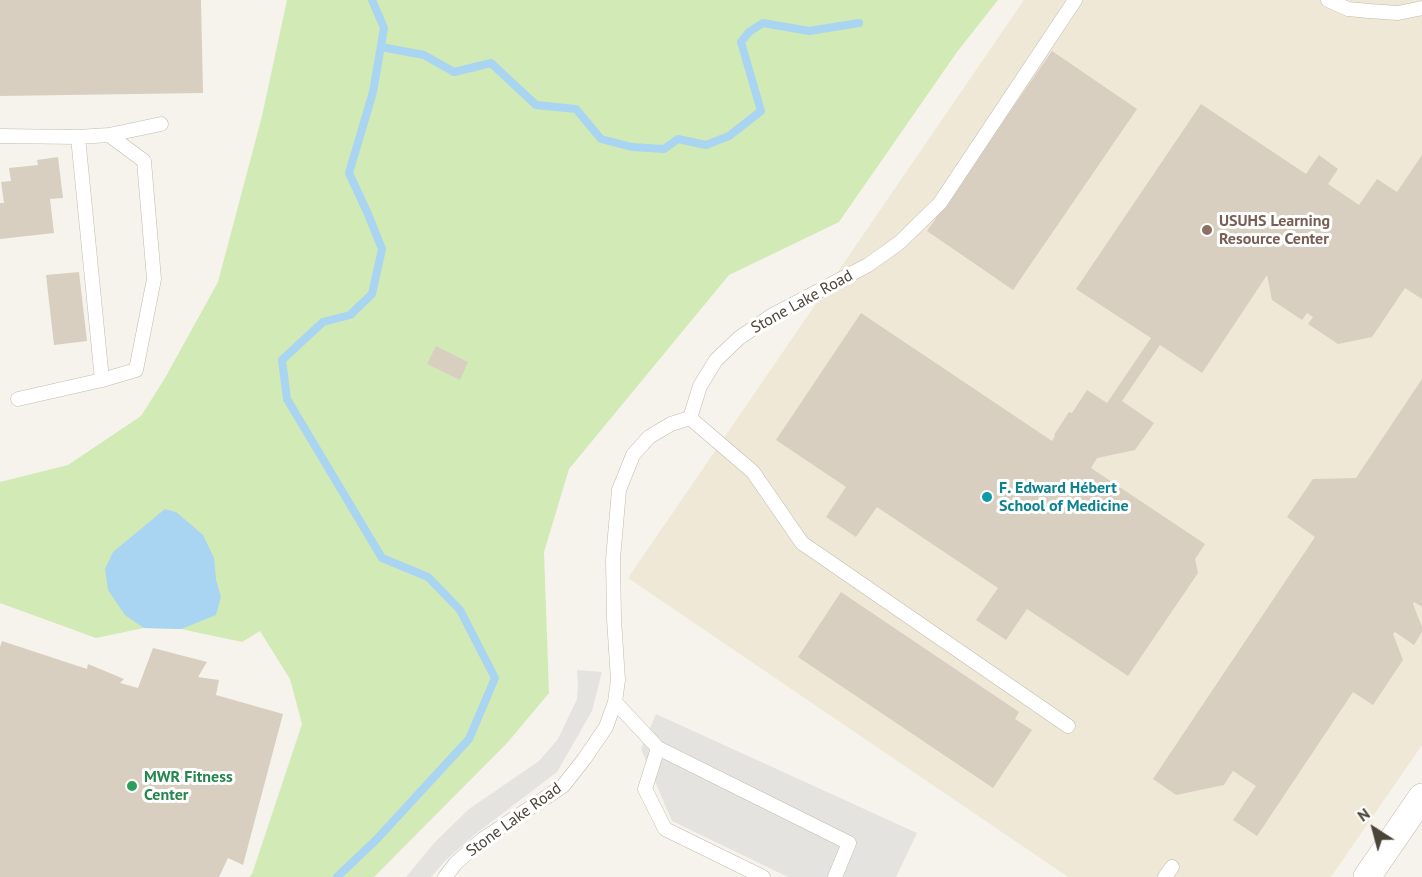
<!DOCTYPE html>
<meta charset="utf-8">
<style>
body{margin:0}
#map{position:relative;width:1422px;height:877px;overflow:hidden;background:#f6f3ec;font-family:"PT Sans",sans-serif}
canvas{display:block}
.north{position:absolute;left:1344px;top:799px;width:60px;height:60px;-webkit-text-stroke:4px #fff;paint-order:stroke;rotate:324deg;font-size:16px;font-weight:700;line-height:24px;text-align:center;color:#4b4439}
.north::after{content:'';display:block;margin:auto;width:21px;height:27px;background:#4b4439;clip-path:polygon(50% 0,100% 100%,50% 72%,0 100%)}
</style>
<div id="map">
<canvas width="1422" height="877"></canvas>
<div class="north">N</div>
</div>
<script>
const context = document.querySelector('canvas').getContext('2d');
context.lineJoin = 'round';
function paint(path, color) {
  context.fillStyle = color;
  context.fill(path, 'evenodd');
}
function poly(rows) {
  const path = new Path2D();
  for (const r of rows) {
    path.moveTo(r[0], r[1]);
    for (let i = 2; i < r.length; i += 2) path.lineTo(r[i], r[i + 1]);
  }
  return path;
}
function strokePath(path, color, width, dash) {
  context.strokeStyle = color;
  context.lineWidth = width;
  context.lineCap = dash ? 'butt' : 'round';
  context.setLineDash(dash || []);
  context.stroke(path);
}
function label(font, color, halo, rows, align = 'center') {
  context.font = font + ' "PT Sans",sans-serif';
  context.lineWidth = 6;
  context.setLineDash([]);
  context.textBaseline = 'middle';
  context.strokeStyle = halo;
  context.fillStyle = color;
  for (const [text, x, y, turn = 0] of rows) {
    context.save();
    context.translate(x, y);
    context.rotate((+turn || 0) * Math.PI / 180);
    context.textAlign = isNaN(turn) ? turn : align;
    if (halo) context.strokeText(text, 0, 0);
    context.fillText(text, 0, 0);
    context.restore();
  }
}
paint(poly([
 [1024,0,1422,0,1422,745,1331,877,1068,877,628,578]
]), '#efe8d6');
paint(poly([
 [287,0,998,0,957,52,839,222,729,275,569,469,544,552,549,693,508,742,374,877,249,877,252,874,302,724,290,679,260,631,242,642,181,629,144,628,96,638,0,603,0,482,68,465,141,416,165,378,218,282,262,116]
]), '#d2eab5');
paint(poly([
 [577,670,602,672,592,711,557,772,478,832,445,861,431,877,406,877,435,842,469,809,539,761,558,739,577,699,578,685],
 [656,714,917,833,896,877,788,877,672,821,641,749]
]), '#e5e3e0');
paint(poly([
 [165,509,176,512,203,535,214,558,216,580,221,597,216,615,181,629,144,628,125,615,108,590,105,569,113,552]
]), '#a9d4f2');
strokePath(poly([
 [381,47,424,55,454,72,491,63,536,105,576,109,601,139,632,147,664,149,678,139,706,145,729,136,761,111,741,42,749,32,763,23,809,31,859,23],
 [337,877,376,840,469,739,495,678,460,610,428,577,382,558,287,399,282,360,323,322,350,315,372,294,382,249,368,214,349,173,373,92,384,28,372,0]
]), '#a9d4f2', 8);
paint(poly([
 [0,0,201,0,203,93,0,96],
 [1052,51,1137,109,1013,290,927,231],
 [1201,104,1306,174,1319,155,1338,169,1328,184,1359,205,1377,179,1397,192,1422,155,1422,299,1405,288,1372,337,1338,344,1308,324,1313,317,1307,313,1302,320,1272,300,1267,275,1202,373,1160,345,1122,401,1154,423,1135,450,1097,458,1091,468,1205,544,1195,559,1198,573,1128,676,1027,609,1006,640,976,620,998,588,877,507,856,537,826,517,846,487,776,440,861,313,1052,441,1055,436,1054,435,1069,412,1072,413,1087,390,1107,403,1151,338,1076,289],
 [58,157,63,198,50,199,54,233,0,239,0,203,4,203,1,182,11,181,9,168,38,165,37,160],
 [79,272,87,341,54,345,46,275],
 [436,346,468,362,460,380,427,364],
 [1422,379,1422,607,1414,602,1413,604,1422,627,1422,632,1414,645,1395,632,1393,634,1403,660,1373,705,1353,692,1257,836,1233,820,1256,786,1233,771,1224,785,1176,795,1153,779,1315,537,1287,517,1313,479,1356,478],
 [841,592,1019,712,1015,719,1032,730,993,788,798,657],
 [2,641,87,669,88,664,124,679,120,683,138,688,153,648,207,662,198,677,219,680,216,695,283,714,243,865,228,858,219,877,0,877,0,647]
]), '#d8cfc1');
const lane = poly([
 [1328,0,1348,9,1369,11,1398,13,1422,8],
 [0,136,78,137,109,135,161,124],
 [102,380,136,370,154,279,144,161,109,135],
 [18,399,102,380,78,137],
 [690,418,753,472,802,543,1068,726],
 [615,702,658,748],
 [445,877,456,863,483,839,563,786,585,758,606,727,615,702,618,680,614,619,613,559,619,490,633,455,649,437,671,424,690,418,700,386,716,360,739,338,771,316,868,265,899,243,940,203,1075,0],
 [763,877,665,829,645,789,658,748,849,843,835,877],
 [1165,877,1172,867]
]);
const street = poly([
 [1367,877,1422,797]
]);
strokePath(lane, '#c2bbae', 15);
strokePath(street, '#c2bbae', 28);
strokePath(lane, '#fff', 14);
strokePath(street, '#fff', 27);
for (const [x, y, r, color] of [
 [1207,230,6,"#8d6e63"],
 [987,497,6,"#0f9aa8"],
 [132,786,6,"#2e9e5b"]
]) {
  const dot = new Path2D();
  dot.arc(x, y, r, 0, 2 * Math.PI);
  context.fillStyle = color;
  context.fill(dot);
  strokePath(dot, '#fff', 2);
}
label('bold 16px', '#785e54', '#fff', [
 ["USUHS Learning",1219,221],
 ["Resource Center",1219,239]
], 'left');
label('16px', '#4b4439', '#fff', [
 ["Stone Lake Road",802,302,-29],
 ["Stone Lake Road",514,820,-36]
]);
label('bold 16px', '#0d838f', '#fff', [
 ["F. Edward Hébert",999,488],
 ["School of Medicine",999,506]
], 'left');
label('bold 16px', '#27864d', '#fff', [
 ["MWR Fitness",144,777],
 ["Center",144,795]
], 'left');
</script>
